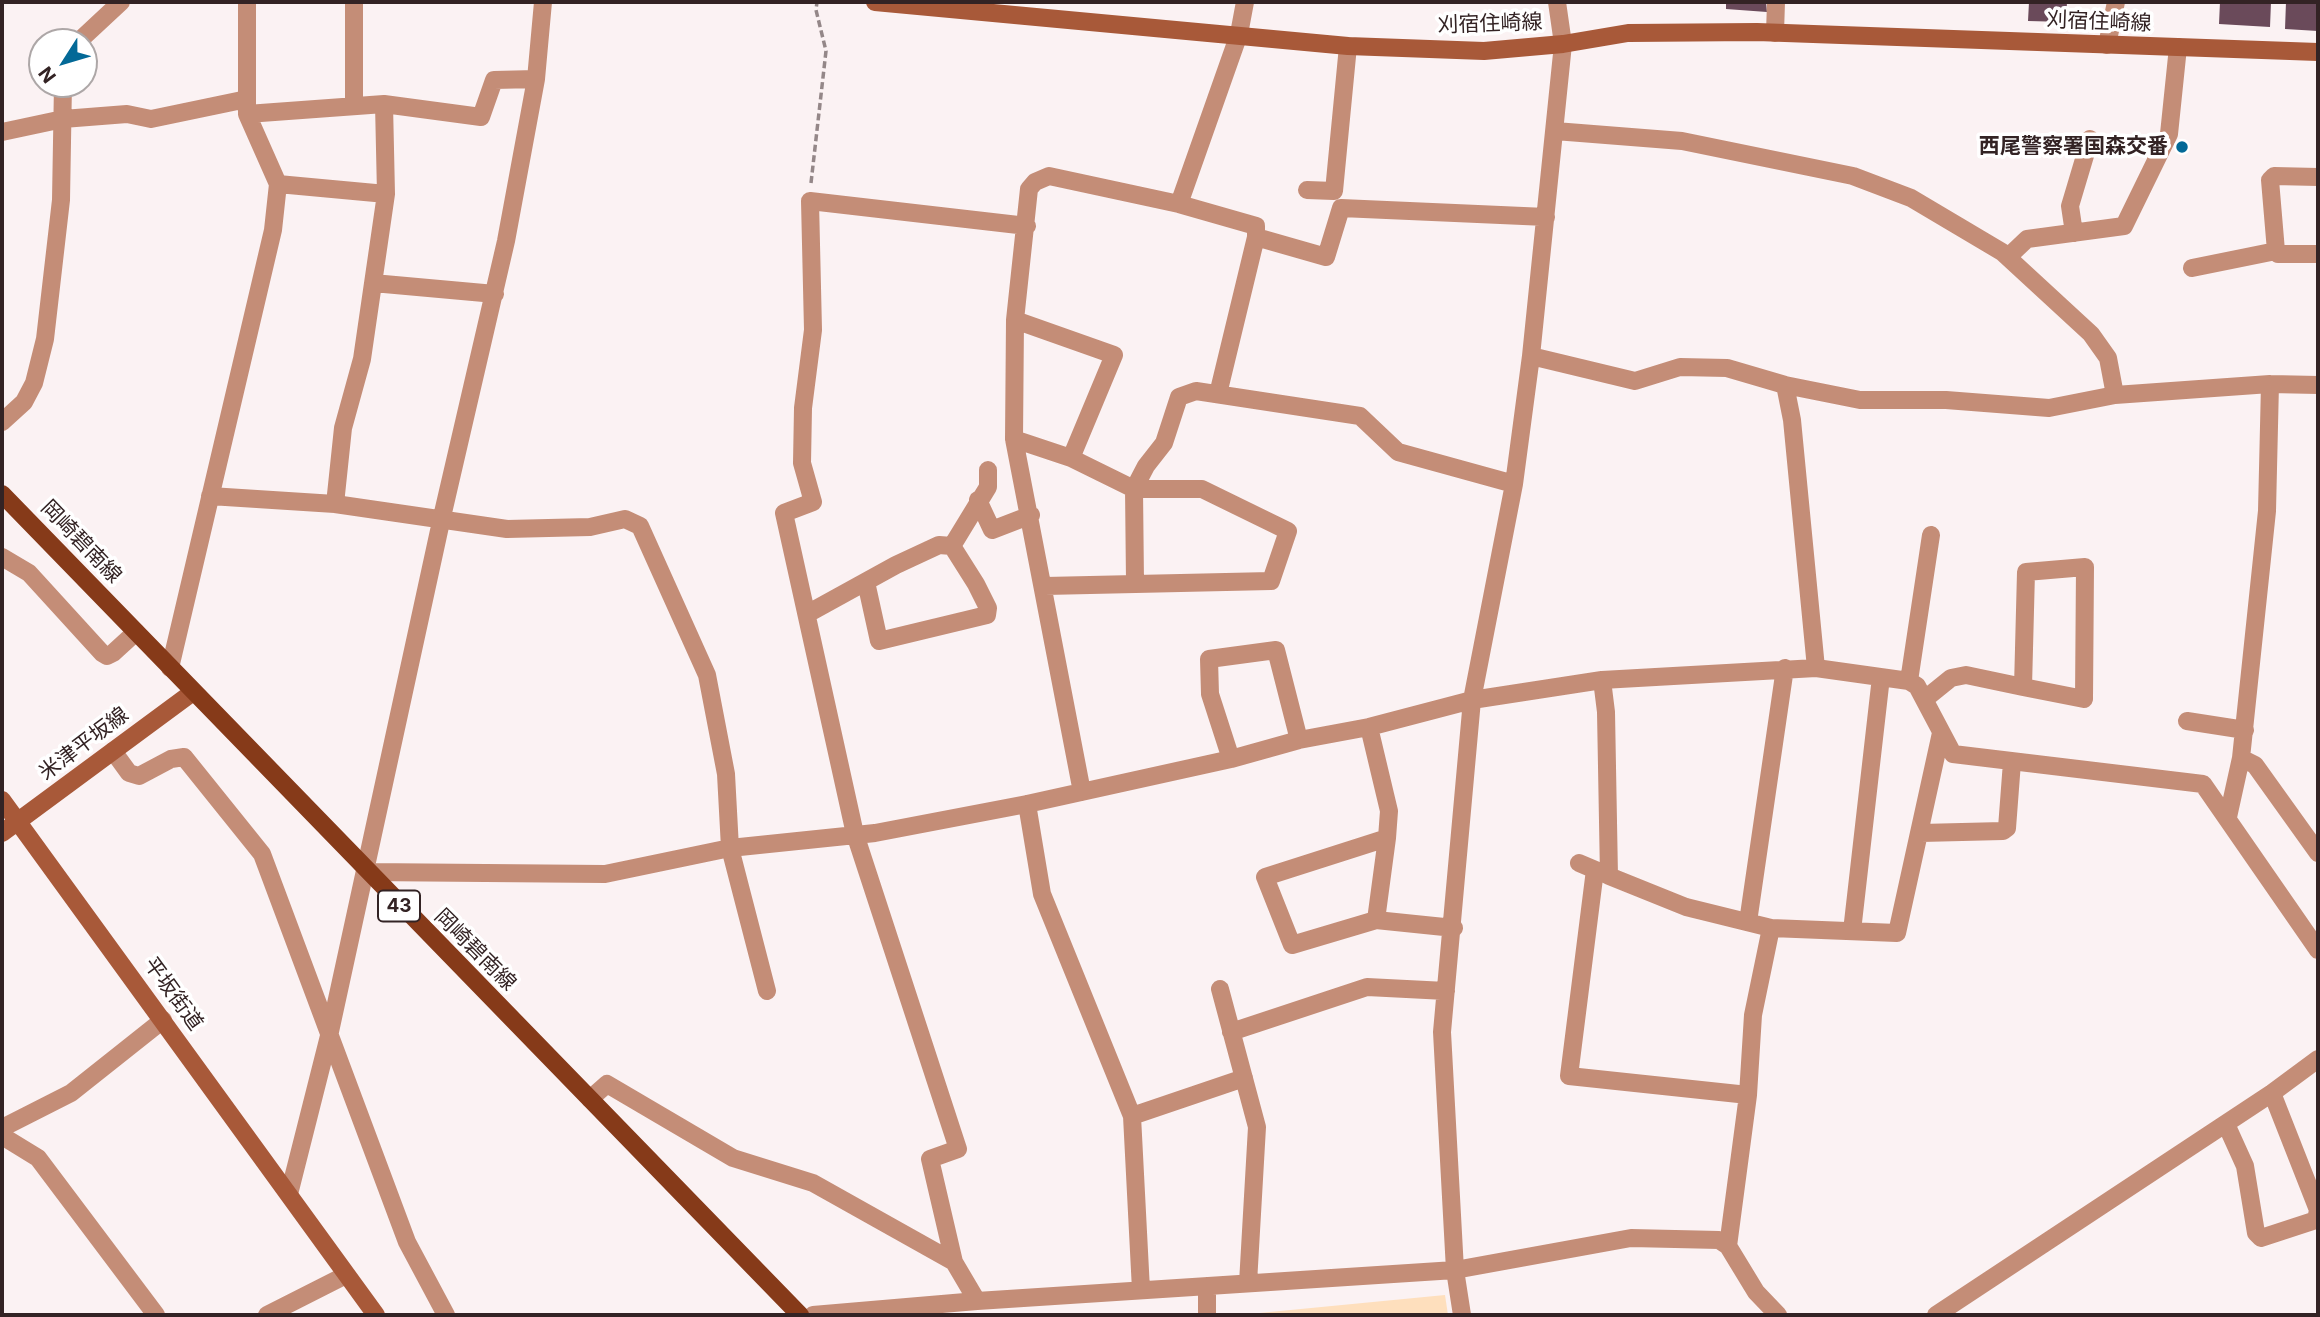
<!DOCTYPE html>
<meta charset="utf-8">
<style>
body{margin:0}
#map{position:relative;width:2320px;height:1317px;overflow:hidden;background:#fbf2f3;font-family:Inter,sans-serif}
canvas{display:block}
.frame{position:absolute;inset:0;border:4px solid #332324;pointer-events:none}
.north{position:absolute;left:28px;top:28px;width:70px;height:70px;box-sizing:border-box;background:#fff;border:2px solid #ada7a7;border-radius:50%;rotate:233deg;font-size:19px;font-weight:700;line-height:28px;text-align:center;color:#332324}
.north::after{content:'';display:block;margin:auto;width:24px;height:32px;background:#036997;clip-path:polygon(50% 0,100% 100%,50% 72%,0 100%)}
</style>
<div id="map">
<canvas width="2320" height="1317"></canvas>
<div class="frame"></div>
<div class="north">N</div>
</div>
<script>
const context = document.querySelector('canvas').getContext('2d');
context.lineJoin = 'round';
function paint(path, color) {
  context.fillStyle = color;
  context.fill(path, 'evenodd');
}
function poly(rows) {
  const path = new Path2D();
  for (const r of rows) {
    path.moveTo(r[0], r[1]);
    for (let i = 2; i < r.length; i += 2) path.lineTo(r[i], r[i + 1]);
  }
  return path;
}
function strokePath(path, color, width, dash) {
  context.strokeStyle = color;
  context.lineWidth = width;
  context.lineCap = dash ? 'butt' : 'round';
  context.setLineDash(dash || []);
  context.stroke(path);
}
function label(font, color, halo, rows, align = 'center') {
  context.font = font + ' Inter,"Noto Sans JP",sans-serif';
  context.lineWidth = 7;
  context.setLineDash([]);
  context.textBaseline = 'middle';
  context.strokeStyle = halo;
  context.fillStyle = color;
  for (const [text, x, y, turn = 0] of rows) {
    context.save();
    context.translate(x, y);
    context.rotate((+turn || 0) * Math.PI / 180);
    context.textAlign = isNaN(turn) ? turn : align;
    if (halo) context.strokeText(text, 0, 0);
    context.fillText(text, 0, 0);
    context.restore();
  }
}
paint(poly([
 [1445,1295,1448,1315,1239,1315]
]), '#fedfbd');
paint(poly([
 [1726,2,1766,2,1767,12,1726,9],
 [2029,2,2067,2,2066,22,2028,21],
 [2220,2,2271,2,2270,27,2219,24],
 [2286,2,2318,2,2318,31,2285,29]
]), '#6a4a5a');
strokePath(poly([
 [811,183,826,51,816,10,817,2]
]), '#948788', 3.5, [7, 3.5]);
strokePath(poly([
 [354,2,354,106],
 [1775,33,1776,2],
 [78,42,121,2],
 [2107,45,2116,2],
 [384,104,481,117,494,80,536,79],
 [247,114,384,104,386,194,362,359,343,428,335,504],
 [1555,131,1682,141,1853,176,1911,198,2002,252,2091,334,2108,358,2115,395],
 [2,132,63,119,127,114,151,119,247,99],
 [2318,177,2274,176,2270,180,2276,251,2278,254,2318,254],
 [278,184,386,194],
 [1307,190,1334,191,1348,46],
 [1179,204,1239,34,1245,2],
 [2074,233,2070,206,2090,139],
 [1256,237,1326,257,1341,208,1546,217],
 [2008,257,2027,239,2124,226,2169,134,2178,47],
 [2192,268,2276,251],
 [373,283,495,294],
 [1015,320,1114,355,1071,458],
 [1531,356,1635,381,1680,367,1727,368,1785,385,1860,400,1946,400,2049,408,2115,395,2270,384,2318,385],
 [1785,385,1792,420,1816,668],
 [2,422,24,402,34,383,45,339,61,200,63,84],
 [1014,439,1071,458,1134,489,1146,466,1164,443,1179,397,1196,391,1360,416,1398,452,1514,484],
 [210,496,335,504,507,529,590,527,625,519,640,526,707,675,726,774,730,848,767,991],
 [978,500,992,530,1031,515],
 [952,546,988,487,988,470],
 [2,557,29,573,102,653,107,656,113,653,136,632],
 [1045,586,1271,581,1288,531,1202,489,1134,489,1135,582],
 [807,614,896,565,939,545,952,546,976,584,988,608,987,615,879,641,866,582],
 [170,668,273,230,278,184,247,114,247,2],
 [1602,680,1606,712,1609,876,1686,907,1771,928,1753,1015,1748,1095,1728,1246],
 [1909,681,1931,535],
 [1925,699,1951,678,1966,675,2023,687,2084,699,2085,567,2026,572,2023,687],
 [2187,721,2245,730],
 [1369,727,1389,811,1387,838,1265,877,1292,945,1376,920,1454,928],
 [113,751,129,773,139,776,171,759,184,757,262,854,407,1242,446,1315],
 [2241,758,2255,765,2318,853],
 [1231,759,1210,694,1209,659,1276,650,1299,740],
 [1082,792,1014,439,1015,320,1029,189,1035,182,1049,176,1179,204,1256,226,1256,237,1218,394],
 [1027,804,1042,894,1132,1116,1141,1290],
 [2228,817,2241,758,2267,511,2270,384],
 [1921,833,2003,831,2007,828,2012,762],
 [1579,863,1605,874],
 [1595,870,1569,1076,1748,1095],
 [366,872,605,874,730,848,875,833,1027,804,1231,759,1299,740,1369,727,1472,700,1602,680,1816,668,1909,681,1917,686,1953,754,2203,784,2318,950],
 [1376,920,1387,838],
 [1748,922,1785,668],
 [1771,928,1897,933,1941,733],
 [1852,931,1881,677],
 [1220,989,1257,1127,1248,1283],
 [1231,1032,1367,987,1446,991],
 [590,1099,607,1084,733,1158,813,1183,954,1262,977,1301],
 [1132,1116,1244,1078],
 [2226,1124,2245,1166,2256,1233,2261,1238,2316,1220,2318,1210,2272,1093],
 [2,1128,71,1093,163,1020],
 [2,1136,38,1158,156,1315],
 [289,1194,329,1036,442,517,506,241,536,79,543,2],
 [954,1262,930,1159,958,1149,855,834,784,513,813,502,802,463,803,408,813,330,810,201,1027,226],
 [1207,1286,1207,1315],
 [267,1315,346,1275],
 [813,1315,977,1301,1455,1270,1631,1238,1719,1240,1728,1246,1756,1292,1778,1315],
 [1462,1315,1455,1270,1442,1032,1472,700,1514,484,1531,356,1563,44,1557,2],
 [1936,1315,2272,1093,2318,1059]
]), '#c48d77', 18);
strokePath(poly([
 [875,2,1348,46,1484,51,1563,44,1628,33,1757,32,2318,52],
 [2,800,376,1315],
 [2,833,193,692]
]), '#a85939', 18);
strokePath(poly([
 [2,494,800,1315]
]), '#863a19', 18);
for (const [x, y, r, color] of [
 [2182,147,7,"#036997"]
]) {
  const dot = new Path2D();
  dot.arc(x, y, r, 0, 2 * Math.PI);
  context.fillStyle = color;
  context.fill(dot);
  strokePath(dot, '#fff', 2.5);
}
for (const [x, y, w] of [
 [399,906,42]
]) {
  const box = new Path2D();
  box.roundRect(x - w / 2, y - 15.5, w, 31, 5);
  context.fillStyle = '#fff';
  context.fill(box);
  strokePath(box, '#332324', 2);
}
label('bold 19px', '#332324', null, [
 ["43",399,906]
]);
label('21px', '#332324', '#fff', [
 ["刈宿住崎線",2099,22,2],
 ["刈宿住崎線",1490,24,-2],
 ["岡崎碧南線",81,542,46],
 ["米津平坂線",84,744,-37],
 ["岡崎碧南線",475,950,45],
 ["平坂街道",173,994,54]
]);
label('bold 21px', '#332324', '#fff', [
 ["西尾警察署国森交番",2168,147]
], 'right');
</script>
